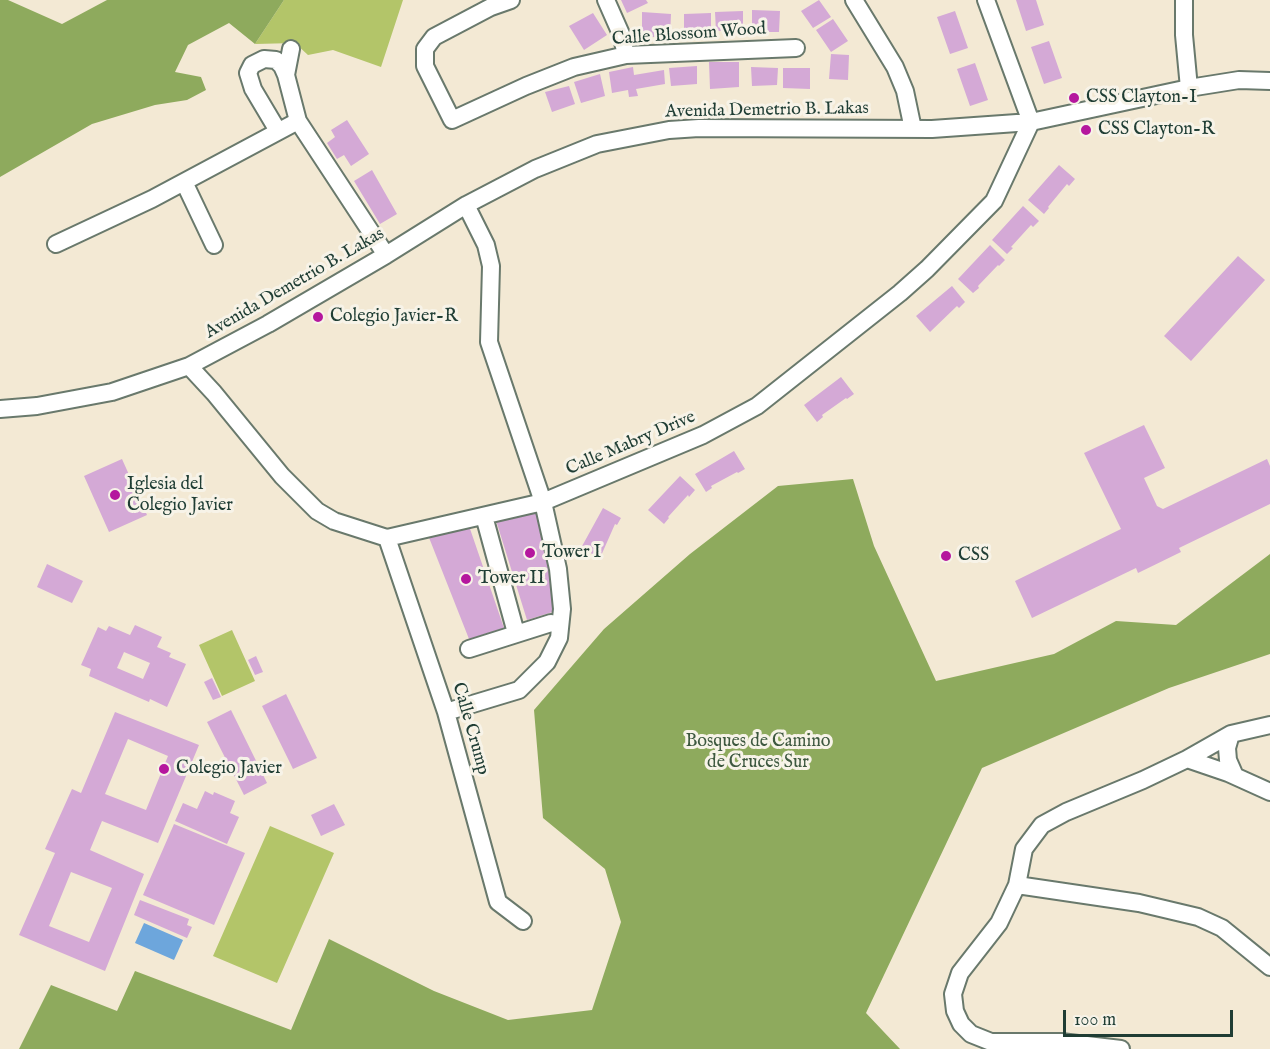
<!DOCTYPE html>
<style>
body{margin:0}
#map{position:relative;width:1270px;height:1049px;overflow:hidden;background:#f3e9d4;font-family:"IM FELL English",serif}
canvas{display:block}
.scale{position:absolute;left:1063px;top:1010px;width:170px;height:27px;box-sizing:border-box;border:3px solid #1f3d34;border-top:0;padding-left:8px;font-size:18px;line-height:21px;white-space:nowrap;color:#1f3d34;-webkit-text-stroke:4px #f7f3e8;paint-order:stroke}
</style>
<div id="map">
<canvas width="1270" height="1049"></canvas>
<div class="scale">100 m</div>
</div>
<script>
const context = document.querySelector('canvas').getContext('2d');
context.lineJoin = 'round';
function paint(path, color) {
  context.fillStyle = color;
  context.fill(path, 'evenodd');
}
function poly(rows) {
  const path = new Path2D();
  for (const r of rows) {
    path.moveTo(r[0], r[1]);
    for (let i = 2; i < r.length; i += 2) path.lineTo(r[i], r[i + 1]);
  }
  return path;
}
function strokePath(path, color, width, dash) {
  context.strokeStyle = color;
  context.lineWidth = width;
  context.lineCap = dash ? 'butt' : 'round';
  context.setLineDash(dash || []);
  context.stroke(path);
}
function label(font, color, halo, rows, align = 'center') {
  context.font = font + ' "IM FELL English",serif';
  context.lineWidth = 6;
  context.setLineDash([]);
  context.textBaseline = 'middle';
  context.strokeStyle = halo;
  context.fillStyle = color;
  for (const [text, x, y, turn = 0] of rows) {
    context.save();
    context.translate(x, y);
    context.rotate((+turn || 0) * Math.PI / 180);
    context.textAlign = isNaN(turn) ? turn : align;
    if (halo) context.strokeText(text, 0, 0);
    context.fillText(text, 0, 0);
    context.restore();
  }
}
paint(poly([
 [284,0,403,0,381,67,333,50,308,55,295,43,255,44],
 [232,630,255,681,222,696,199,645],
 [270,826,334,853,277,983,213,956]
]), '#b3c569');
paint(poly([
 [0,0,8,0,62,24,107,0,284,0,255,44,229,23,188,45,175,72,201,77,206,90,187,100,155,105,92,124,0,177],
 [853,479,874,546,936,681,1054,654,1116,621,1176,625,1270,554,1270,654,1169,688,982,768,866,1013,900,1049,19,1049,51,985,117,1011,135,971,291,1030,329,939,434,991,508,1020,592,1010,621,922,605,869,543,818,534,710,604,629,690,554,778,486]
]), '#8eaa5d');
paint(poly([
 [144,923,183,940,174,960,135,943]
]), '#6da6dc');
paint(poly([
 [621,0,646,0,648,3,627,13],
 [819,0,831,17,813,28,801,11],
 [1016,0,1036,0,1044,25,1026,31],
 [752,10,780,11,779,32,752,32],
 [743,11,743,30,716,31,715,12],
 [955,11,968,48,950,54,937,17],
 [642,12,671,14,670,37,642,37],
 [593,13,607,35,584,50,569,26],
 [711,13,711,33,684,34,684,14],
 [833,19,848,41,831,52,816,30],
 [1049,41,1062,78,1044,84,1031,47],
 [831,54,849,55,848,80,829,79],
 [709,62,739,62,739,87,710,89],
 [975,63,988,100,970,106,957,69],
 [697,66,697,84,671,86,669,68],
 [633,67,634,75,664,70,665,84,636,89,638,96,629,97,628,90,612,93,609,72],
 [751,67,778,68,777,85,752,86],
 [783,68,810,68,810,89,783,88],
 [600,74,605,96,581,103,574,82],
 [569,86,575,104,552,112,545,92],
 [347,120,369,154,351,166,344,155,337,159,327,143,335,137,331,130],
 [1059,165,1075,179,1069,186,1067,184,1048,207,1049,208,1044,214,1028,200],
 [372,170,397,214,380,224,354,181],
 [1023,206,1039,221,1033,227,1031,225,1011,247,1013,248,1007,254,992,240],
 [990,245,1005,260,999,266,998,265,978,286,979,288,973,293,958,279],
 [1238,256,1265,280,1191,361,1164,336],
 [952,286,965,302,959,308,957,306,930,332,916,316],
 [841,377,854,394,847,399,846,398,822,415,823,417,817,422,804,405],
 [1144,425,1165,468,1144,478,1157,506,1163,509,1267,459,1270,466,1270,504,1179,548,1181,552,1138,573,1136,568,1032,618,1015,581,1121,529,1084,453],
 [734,451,745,469,738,473,737,472,711,486,712,488,706,492,695,474],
 [122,459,147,515,109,532,84,476],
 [680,476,695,490,689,497,688,495,668,517,669,518,664,524,648,510],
 [543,502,562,609,527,620,494,514],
 [603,508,621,518,617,525,615,524,600,558,581,548],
 [467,520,504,628,469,639,426,530],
 [47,564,83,581,72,603,37,587],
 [135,625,162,637,157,647,171,653,169,657,186,664,167,707,150,699,149,702,89,676,91,669,81,665,98,627,106,631,109,626,130,635],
 [124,652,150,663,143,679,117,668],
 [256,656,263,672,255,675,248,660],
 [212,678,221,697,213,700,204,682],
 [286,694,317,758,293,769,262,706],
 [231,710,267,783,244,795,207,722],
 [115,712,199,745,158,843,102,821,90,850,144,874,105,971,19,935,55,853,45,849,72,789,81,793],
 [128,739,168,756,146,810,105,794],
 [71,872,112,888,89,942,49,926],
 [205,791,213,795,214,792,235,801,230,813,239,817,227,844,175,821,183,803,197,809],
 [334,804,345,825,321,836,311,815],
 [174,824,245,853,214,925,143,895],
 [140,900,189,919,187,925,192,927,187,938,134,915]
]), '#d4a9d6');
const minor = poly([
 [511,0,491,7,434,37,425,49,425,66,452,120,526,86,574,67,626,55,796,48],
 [606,0,621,34,626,55],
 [854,0,895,67,905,91,913,129],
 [1184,0,1184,35,1189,88],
 [291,49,286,75,298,121,386,255],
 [278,131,253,89,248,73,252,65,264,59,276,60,282,66,286,75],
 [184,182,214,245],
 [56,244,152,199,298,121],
 [189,366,214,393,282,476,317,511,334,521,387,538,543,502,703,435,757,406,900,293,927,269,994,201,1031,122,986,0],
 [0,409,37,406,112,392,189,366,268,324,386,255,466,205,535,169,597,144,669,130,699,128,932,129,1031,122,1189,88,1239,80,1270,81],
 [484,516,516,633],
 [387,538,446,712,498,902,523,921],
 [469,649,551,623],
 [446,712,519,690,547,662,559,638,562,609,558,569,543,502,489,342,491,266,486,245,466,205],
 [1231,734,1227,748,1228,760,1235,776],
 [1187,759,1228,773,1270,792],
 [1017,885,1139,903,1198,917,1222,928,1270,967],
 [1121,1049,1061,1042,991,1042,971,1034,961,1024,955,1011,953,994,960,973,999,923,1017,885,1024,849,1042,825,1066,812,1143,780,1187,759,1231,734,1270,725]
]);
strokePath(minor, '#69796c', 20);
strokePath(minor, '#fff', 16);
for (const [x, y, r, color] of [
 [1074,98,6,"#b5179e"],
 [1086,130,6,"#b5179e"],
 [318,317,6,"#b5179e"],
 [115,495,6,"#b5179e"],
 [530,553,6,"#b5179e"],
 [946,556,6,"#b5179e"],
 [466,579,6,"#b5179e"],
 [164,769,6,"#b5179e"]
]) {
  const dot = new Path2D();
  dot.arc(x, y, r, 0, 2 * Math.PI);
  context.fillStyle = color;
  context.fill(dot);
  strokePath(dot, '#f7f3e8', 2);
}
label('18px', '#1f3d34', '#f7f3e8', [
 ["Calle Blossom Wood",689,35,-4],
 ["Avenida Demetrio B. Lakas",767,111,-1],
 ["Avenida Demetrio B. Lakas",295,284,-30],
 ["Calle Mabry Drive",631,444,-23],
 ["Calle Crump",470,729,74]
]);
label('18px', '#1f3d34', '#f7f3e8', [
 ["CSS Clayton-I",1086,98],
 ["CSS Clayton-R",1098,130],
 ["Colegio Javier-R",330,317],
 ["Iglesia del",127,485],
 ["Colegio Javier",127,506],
 ["Tower I",542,553],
 ["CSS",958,556],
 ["Tower II",478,579],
 ["Colegio Javier",176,769]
], 'left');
label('18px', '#3d583f', '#f7f3e8', [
 ["Bosques de Camino",758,742],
 ["de Cruces Sur",758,763]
]);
</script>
